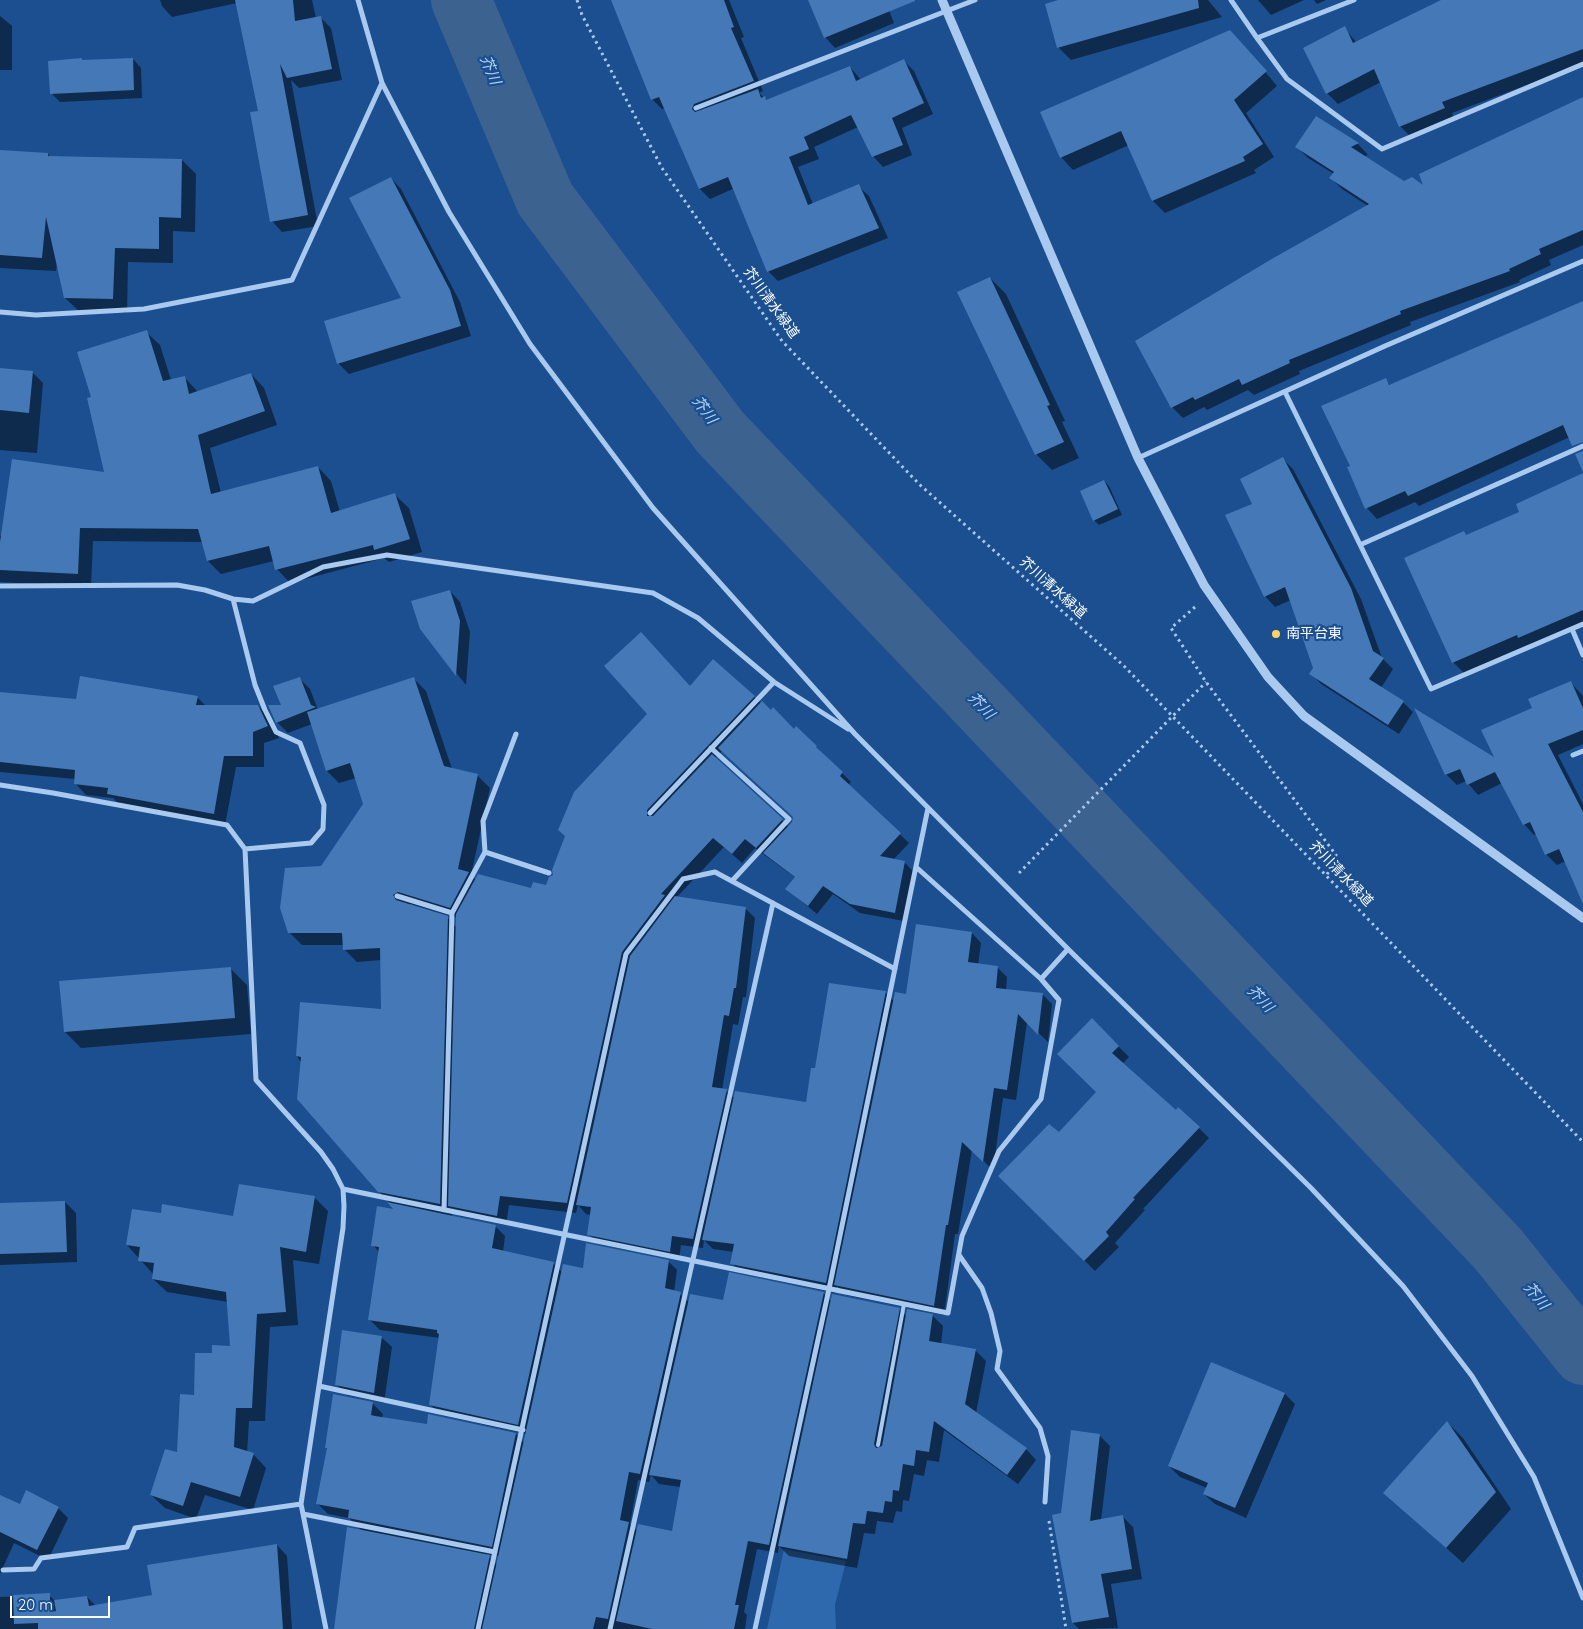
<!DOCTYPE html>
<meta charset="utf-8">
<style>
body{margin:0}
#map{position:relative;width:1583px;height:1629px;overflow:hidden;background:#1b4f8f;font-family:Quicksand,sans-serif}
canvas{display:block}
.scale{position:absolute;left:10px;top:1596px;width:100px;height:22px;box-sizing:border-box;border:2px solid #fff;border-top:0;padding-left:6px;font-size:15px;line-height:18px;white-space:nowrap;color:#fff;-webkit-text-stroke:4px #1b4f8f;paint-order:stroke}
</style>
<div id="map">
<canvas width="1583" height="1629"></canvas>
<div class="scale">20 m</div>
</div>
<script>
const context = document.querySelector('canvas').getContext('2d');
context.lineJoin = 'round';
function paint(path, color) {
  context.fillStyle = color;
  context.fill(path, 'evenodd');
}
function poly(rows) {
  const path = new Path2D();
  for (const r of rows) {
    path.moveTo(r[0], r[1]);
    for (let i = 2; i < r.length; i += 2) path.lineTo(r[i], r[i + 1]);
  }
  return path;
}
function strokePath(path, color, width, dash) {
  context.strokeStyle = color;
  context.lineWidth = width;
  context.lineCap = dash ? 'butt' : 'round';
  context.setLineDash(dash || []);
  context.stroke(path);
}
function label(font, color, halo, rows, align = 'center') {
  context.font = font + ' Quicksand,"Noto Sans JP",sans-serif';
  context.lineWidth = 4.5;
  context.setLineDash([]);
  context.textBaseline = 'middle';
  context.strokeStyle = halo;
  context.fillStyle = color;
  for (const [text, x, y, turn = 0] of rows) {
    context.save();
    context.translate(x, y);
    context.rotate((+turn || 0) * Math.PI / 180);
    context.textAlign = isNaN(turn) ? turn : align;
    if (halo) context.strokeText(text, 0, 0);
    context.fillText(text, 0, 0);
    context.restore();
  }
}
paint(poly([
 [784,1549,846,1561,835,1605,836,1629,767,1629]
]), '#2e69ad');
paint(poly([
 [160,0,312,0,316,18,320,17,331,28,342,80,299,88,291,80,318,226,282,232,272,221,259,112,237,3,172,17,162,6],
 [612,0,729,0,744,37,741,38,763,91,759,93,768,101,850,67,861,80,904,61,914,71,933,114,902,128,912,155,883,167,873,156,858,127,814,147,819,159,798,167,813,204,858,186,869,196,888,238,778,281,768,271,735,188,710,199,700,189,665,108,662,109,652,99],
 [809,0,885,0,894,23,835,48,825,37],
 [1063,0,1208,0,1222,17,1071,60,1058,47],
 [1258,0,1304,0,1271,15],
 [1314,0,1326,0,1317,4],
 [1445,0,1583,0,1583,64,1452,113,1454,119,1411,137,1400,126,1381,82,1338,104,1327,93,1344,28,1357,43],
 [0,16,12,26,12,70,0,70],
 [1242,44,1277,86,1246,113,1274,157,1254,170,1256,173,1165,213,1153,201,1129,145,1073,170,1061,157],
 [81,59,83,61,133,59,141,68,142,98,60,102,52,94],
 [1583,98,1583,245,1549,260,1551,265,1519,280,1520,282,1410,322,1411,325,1299,371,1300,374,1254,395,1248,390,1207,410,1204,407,1183,418,1172,407,1368,206,1342,189,1331,178,1334,174,1308,158,1297,147,1316,118,1358,144,1368,155,1364,156,1404,182,1426,188],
 [0,152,48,154,51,158,182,160,196,174,195,232,173,231,173,263,128,262,127,313,80,312,65,298,57,263,56,271,0,268],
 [391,178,401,189,460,302,471,336,349,374,338,363,402,299],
 [990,278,1006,294,1065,421,1062,422,1079,458,1052,470,1036,454],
 [1583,302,1583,439,1572,436,1419,506,1415,502,1377,519,1367,508,1351,467,1385,380,1391,386],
 [146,332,160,345,171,380,184,377,198,392,251,374,264,388,277,425,210,448,221,493,318,467,331,481,340,512,395,495,409,508,422,552,389,562,384,558,290,583,277,569,274,561,221,574,208,561,203,542,93,541,91,587,0,582,0,536,105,474,93,398],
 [0,370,32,372,43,383,37,453,0,450],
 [1283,459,1293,469,1361,599,1382,658,1393,669,1381,688,1403,702,1413,712,1399,734,1321,684,1311,673,1314,668,1291,600,1275,607,1265,596,1253,504],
 [1583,475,1583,625,1530,648,1527,645,1464,673,1453,662,1464,533,1467,536,1521,512],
 [1104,481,1109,486,1122,515,1099,525,1094,520],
 [450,591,460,602,470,632,466,685,421,629],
 [299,678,310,689,318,710,414,679,426,691,452,769,477,775,490,788,471,875,476,880,532,889,547,887,690,687,754,697,816,747,851,782,848,785,909,843,893,860,904,862,913,871,904,921,860,913,833,894,817,914,787,889,796,878,755,848,742,863,724,847,676,898,746,909,755,918,746,997,743,997,738,1025,733,1024,722,1090,726,1091,735,1099,807,1103,816,1070,885,992,894,1001,907,995,972,933,981,943,978,965,997,967,1007,977,1006,990,1042,994,1052,1004,1048,1042,1027,1022,1016,1100,1003,1098,993,1170,972,1150,958,1234,955,1234,944,1315,846,1295,837,1286,835,1293,741,1273,732,1263,734,1252,713,1249,704,1240,703,1248,681,1245,679,1260,598,1244,589,1234,591,1215,586,1214,578,1205,576,1213,509,1205,506,1225,460,1216,452,1208,452,1217,495,1226,505,1236,503,1252,553,1263,562,1272,668,1261,677,1270,674,1292,680,1294,689,1302,724,1302,823,1293,832,1302,899,1309,907,1317,933,1316,943,1326,941,1345,975,1350,986,1361,976,1413,1026,1449,1036,1460,1018,1484,944,1430,939,1462,927,1460,924,1476,914,1474,909,1501,903,1500,902,1512,896,1511,893,1523,877,1521,875,1534,864,1533,857,1568,789,1556,779,1546,778,1553,757,1549,744,1612,747,1615,745,1629,343,1629,363,1532,349,1518,328,1514,317,1503,328,1449,326,1448,372,1403,383,1414,382,1418,428,1425,429,1415,516,1434,524,1443,526,1434,441,1415,431,1405,440,1338,380,1330,370,1320,379,1252,373,1245,396,1211,379,1191,297,1056,382,1010,381,960,357,962,344,949,344,945,302,945,289,932,322,867,364,804,356,778,339,783,327,771,312,724,288,733,277,722,283,707],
 [722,751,798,821,789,827,714,759],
 [411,904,458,918,457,928,447,917,408,905],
 [651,1475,659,1484,681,1487,673,1533,638,1532,630,1524,638,1480,649,1482],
 [486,1554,499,1556,497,1565],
 [1571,683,1583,696,1583,744,1558,755,1583,804,1583,870,1566,861,1557,865,1546,854,1537,834,1534,835,1524,824,1502,783,1478,795,1466,781,1457,785,1446,774,1417,711,1496,761,1533,708],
 [0,693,78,700,197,697,206,706,258,706,270,718,279,738,264,743,264,767,236,767,225,825,120,805,113,798,86,795,75,783,75,779,0,772],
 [231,969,247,985,251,1034,81,1048,65,1032],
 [1092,1020,1129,1057,1122,1064,1176,1112,1199,1128,1209,1138,1143,1209,1145,1210,1115,1243,1119,1247,1095,1271,1000,1176,1059,1134,1097,1092],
 [314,1197,328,1211,319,1264,293,1260,298,1325,270,1327,265,1421,249,1421,247,1453,253,1454,266,1468,253,1510,205,1495,196,1519,165,1508,151,1495,178,1454,195,1396,213,1355,232,1348,228,1302,167,1292,153,1279,153,1274,127,1245,162,1215,234,1217],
 [65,1202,76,1213,77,1262,0,1265,0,1205],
 [381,1337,392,1347,384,1403,347,1395,336,1384],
 [1285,1394,1295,1404,1246,1518,1215,1504,1204,1494,1207,1488,1180,1477,1169,1466],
 [1447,1422,1463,1438,1511,1509,1463,1563,1385,1493],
 [1099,1435,1110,1446,1101,1520,1123,1517,1133,1527,1142,1579,1111,1584,1118,1628,1079,1629,1073,1623,1062,1514],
 [0,1496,20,1505,58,1508,68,1518,48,1560,14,1543,0,1574],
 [277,1545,287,1556,292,1629,0,1629,0,1597,49,1595,55,1601,87,1597,96,1606,153,1597]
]), '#0007');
strokePath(poly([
 [461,0,545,199,720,432,1498,1249,1583,1355]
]), '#3c6290', 60);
paint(poly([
 [235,0,293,0,295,21,321,16,332,69,287,78,280,64,308,215,270,222,250,112,258,111],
 [611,0,724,0,734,27,731,28,754,81,694,104,692,109,695,112,758,89,761,98,765,96,766,100,850,66,856,81,904,59,924,103,892,118,903,145,872,157,851,115,804,137,809,149,789,157,808,205,859,184,879,228,767,272,728,177,699,189,659,97,651,100],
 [808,0,915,0,915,1,824,38],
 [1058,0,1198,0,1199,8,1057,48,1045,4],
 [1441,0,1583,0,1583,49,1442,102,1445,108,1399,127,1374,69,1326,94,1303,48,1345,26,1353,43],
 [1230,30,1267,71,1234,100,1263,144,1243,157,1245,161,1152,201,1121,131,1060,158,1040,112],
 [82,58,82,60,133,58,134,90,50,94,48,61],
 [1583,97,1583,230,1539,249,1541,254,1509,269,1510,271,1400,311,1401,314,1289,360,1290,363,1242,385,1239,379,1195,400,1193,397,1171,408,1135,341,1270,260,1369,204,1329,178,1334,172,1295,147,1316,116,1359,143,1351,147,1404,181,1412,177,1423,185,1419,174],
 [0,150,48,153,48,156,182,159,181,218,159,217,159,249,115,248,113,299,64,298,46,217,42,258,0,255],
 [391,177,450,290,461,326,337,364,324,321,401,298,349,198],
 [990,277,1050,405,1047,406,1064,442,1035,455,957,292],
 [1583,301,1583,442,1572,446,1563,425,1408,496,1405,491,1365,509,1347,467,1350,466,1321,406,1386,378,1389,385],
 [147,330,163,381,185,376,189,394,251,373,265,411,198,435,211,494,318,466,331,513,395,493,410,539,374,550,373,545,275,570,269,546,207,561,198,529,80,528,78,574,0,570,0,542,12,459,104,472,87,398,91,397,77,352],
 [0,368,33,371,29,413,0,410],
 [1583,451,1583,472,1575,454],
 [1283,457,1351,588,1373,651,1384,658,1369,679,1404,701,1388,725,1309,674,1313,668,1285,587,1264,597,1225,515,1252,504,1240,479],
 [1583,473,1583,610,1518,638,1517,635,1452,663,1404,558,1464,531,1466,535,1519,512,1516,504],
 [1104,480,1118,509,1093,521,1080,491],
 [450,590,460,621,456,676,420,629,411,601],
 [641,632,690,686,713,659,755,696,647,810,647,816,653,816,712,754,783,819,756,848,745,839,732,854,713,838,661,894,665,895,622,952,567,1203,500,1196,497,1216,448,1206,456,914,478,874,531,888,533,882,546,885,549,877,553,875,552,870,565,836,558,830,574,792,647,714,604,666],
 [80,676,198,696,196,705,258,705,268,726,253,732,253,756,224,756,214,814,107,794,108,788,74,784,75,770,0,762,0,692,76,699],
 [300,677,311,705,316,707,276,723,268,705,281,705,273,686],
 [414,677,444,766,478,774,458,869,469,872,450,908,398,892,393,895,396,900,448,916,440,1204,378,1192,297,1099,301,1057,296,1056,300,1002,381,1009,380,948,343,950,342,933,288,933,280,908,285,868,321,866,363,804,350,763,326,771,307,712],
 [1571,681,1583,708,1583,730,1548,744,1583,812,1583,904,1559,849,1545,855,1530,822,1523,825,1495,772,1467,785,1460,769,1445,775,1414,708,1494,757,1481,730,1532,708,1528,699],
 [762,701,771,710,773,707,794,729,796,726,817,746,816,747,843,772,840,776,901,833,880,856,905,861,895,913,850,904,823,886,808,906,785,889,795,877,763,853,792,822,793,817,718,748],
 [675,896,746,907,736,988,734,988,729,1016,724,1015,712,1087,727,1089,693,1239,672,1236,670,1252,587,1235,591,1207,576,1205,630,956],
 [916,924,972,932,968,962,998,966,996,988,1043,993,1038,1035,1018,1014,1007,1090,994,1088,983,1162,962,1142,948,1225,946,1225,934,1306,834,1285,895,992,906,994],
 [231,967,235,1018,64,1032,59,981],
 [829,983,886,991,826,1283,730,1264,734,1244,702,1240,735,1091,806,1102,811,1068,815,1068],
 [1092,1018,1119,1046,1112,1053,1176,1110,1178,1107,1200,1127,1133,1198,1135,1199,1106,1232,1109,1236,1084,1261,998,1176,1049,1124,1059,1132,1096,1092,1057,1054],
 [239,1184,315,1196,306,1252,280,1247,286,1312,257,1314,252,1408,236,1408,234,1447,254,1453,240,1497,191,1482,183,1506,150,1495,165,1449,177,1452,180,1394,194,1395,195,1353,212,1353,212,1345,230,1346,226,1292,152,1279,154,1263,138,1261,140,1247,126,1245,132,1209,161,1213,162,1204,233,1216],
 [65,1201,67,1252,0,1254,0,1203],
 [387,1202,496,1225,492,1248,554,1262,518,1425,429,1405,439,1334,437,1333,437,1330,368,1320,379,1247,371,1246,377,1206,393,1209],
 [586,1243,669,1260,665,1288,681,1292,640,1474,629,1472,620,1520,629,1522,608,1619,596,1617,593,1629,482,1629,563,1264,583,1268],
 [729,1272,824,1292,769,1545,748,1541,735,1605,739,1605,734,1629,652,1629,616,1621,638,1524,672,1531,681,1480,649,1475,690,1294,723,1300],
 [832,1294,900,1308,874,1444,876,1448,882,1446,907,1309,933,1314,929,1341,976,1349,965,1404,1027,1448,1007,1475,934,1421,929,1452,916,1450,914,1466,903,1464,899,1491,893,1490,892,1502,885,1501,883,1513,867,1511,865,1524,853,1523,847,1559,778,1546],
 [342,1330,382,1336,374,1393,335,1385],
 [1211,1362,1285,1393,1235,1508,1203,1494,1208,1483,1168,1466],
 [333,1394,373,1402,371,1415,375,1416,427,1424,428,1414,516,1433,492,1547,348,1518,349,1510,316,1504,327,1448,325,1448],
 [1447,1421,1496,1492,1446,1548,1383,1493],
 [1071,1430,1100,1434,1090,1521,1123,1515,1132,1569,1101,1574,1109,1617,1072,1623,1052,1515,1061,1513],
 [26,1490,59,1507,37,1550,0,1532,0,1495,20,1504],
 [347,1527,490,1555,474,1629,334,1629],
 [277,1544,283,1629,38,1629,38,1623,14,1624,13,1595,50,1593,50,1612,56,1611,54,1600,87,1596,89,1606,152,1595,147,1565]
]), '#4478b7');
strokePath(poly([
 [577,0,582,15,662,168,782,341,919,484,1124,666,1583,1142],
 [1195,607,1171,628,1206,682,1336,855,1327,875],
 [1019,873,1206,682],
 [1049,1521,1066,1629]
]), '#a9c9ee', 3, [2.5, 4]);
strokePath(poly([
 [878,1445,904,1304]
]), '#a9c9ee', 4);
strokePath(poly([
 [358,0,382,83,449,212,530,344,653,508,855,734,1068,949,1311,1188,1403,1286,1472,1376,1534,1477,1583,1598],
 [1231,0,1257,38,1354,0],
 [1257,38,1287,79,1382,149,1583,64],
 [696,108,975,0],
 [0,312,36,315,144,309,292,280,382,83],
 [1285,392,1431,689,1583,624],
 [1138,458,1385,346,1583,261],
 [1362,544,1583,446],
 [0,586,177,585,205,590,233,599,253,601,323,567,387,555,653,593,698,618,774,682,848,729],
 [233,599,255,685,265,710,276,732,300,743,324,805,323,829,311,843,245,849],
 [1572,629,1583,655],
 [711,748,789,819,732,881],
 [1573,755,1583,751],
 [0,785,53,793,227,825,245,849,256,1080,321,1152,333,1169,343,1189,344,1206,343,1228,301,1504,326,1629],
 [650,813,774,682],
 [485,852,549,873],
 [916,867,1041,979],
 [397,896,452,913],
 [343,1189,948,1313,962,1236,999,1151,1041,1099,1059,1000,1041,979,1068,949],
 [444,1210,452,913,485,852,483,821,516,734],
 [959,1255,982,1288,991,1313,1000,1351,997,1369,1040,1428,1048,1456,1045,1502],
 [319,1386,523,1430],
 [303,1514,495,1552],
 [3,1570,34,1569,41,1558,127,1547,135,1528,301,1504],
 [478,1629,626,954,683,879,715,872,895,969],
 [610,1629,773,903],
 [755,1629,829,1289,928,808]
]), '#a9c9ee', 5);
strokePath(poly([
 [942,0,1138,458,1204,585,1268,677,1304,716,1583,918]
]), '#a9c9ee', 9);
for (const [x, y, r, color] of [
 [1276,634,5,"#ffd166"]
]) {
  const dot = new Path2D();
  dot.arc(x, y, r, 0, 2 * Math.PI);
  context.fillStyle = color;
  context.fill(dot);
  strokePath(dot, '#1b4f8f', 2);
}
label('14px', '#fff', '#1b4f8f', [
 ["芥川清水緑道",771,303,54],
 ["芥川清水緑道",1053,588,42],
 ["芥川清水緑道",1341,874,46]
]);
label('14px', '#fff', '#1b4f8f', [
 ["南平台東",1286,634]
], 'left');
label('italic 15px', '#b5d3f5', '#1b4f8f', [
 ["芥川",490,70,67],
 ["芥川",704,410,53],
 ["芥川",981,706,46],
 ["芥川",1260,999,46],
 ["芥川",1536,1296,51]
]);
</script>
